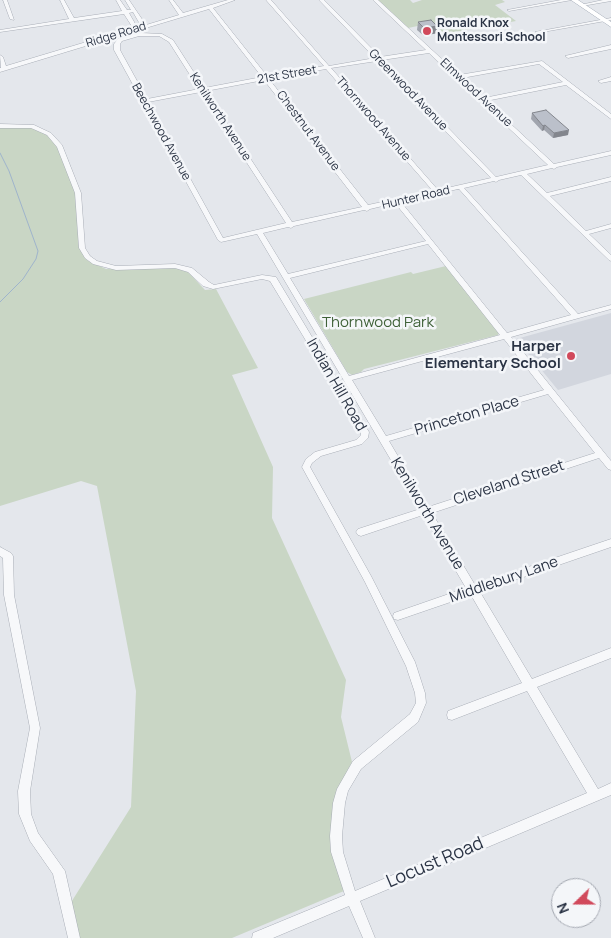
<!DOCTYPE html>
<style>
body{margin:0}
#map{position:relative;width:611px;height:938px;overflow:hidden;background:#e4e7ec;font-family:Manrope,sans-serif}
canvas{display:block}
.north{position:absolute;left:551px;top:878px;width:50px;height:50px;box-sizing:border-box;background:#f4f6f9;border:1px solid #a4a8b1;border-radius:50%;rotate:248deg;font-size:14px;font-weight:700;line-height:20px;text-align:center;color:#2b3445}
.north::after{content:'';display:block;margin:auto;width:18px;height:22px;background:#d1495b;clip-path:polygon(50% 0,100% 100%,50% 72%,0 100%)}
</style>
<div id="map">
<canvas width="611" height="938"></canvas>
<div class="north">N</div>
</div>
<script>
const context = document.querySelector('canvas').getContext('2d');
context.lineJoin = 'round';
function paint(path, color) {
  context.fillStyle = color;
  context.fill(path, 'evenodd');
}
function poly(rows) {
  const path = new Path2D();
  for (const r of rows) {
    path.moveTo(r[0], r[1]);
    for (let i = 2; i < r.length; i += 2) path.lineTo(r[i], r[i + 1]);
  }
  return path;
}
function strokePath(path, color, width, dash) {
  context.strokeStyle = color;
  context.lineWidth = width;
  context.lineCap = dash ? 'butt' : 'round';
  context.setLineDash(dash || []);
  context.stroke(path);
}
function label(font, color, halo, rows, align = 'center') {
  context.font = font + ' Manrope,sans-serif';
  context.lineWidth = 5;
  context.setLineDash([]);
  context.textBaseline = 'middle';
  context.strokeStyle = halo;
  context.fillStyle = color;
  for (const [text, x, y, turn = 0] of rows) {
    context.save();
    context.translate(x, y);
    context.rotate((+turn || 0) * Math.PI / 180);
    context.textAlign = isNaN(turn) ? turn : align;
    if (halo) context.strokeText(text, 0, 0);
    context.fillText(text, 0, 0);
    context.restore();
  }
}
paint(poly([
 [611,313,611,374,558,390,516,339]
]), '#d2d6de');
paint(poly([
 [378,0,410,0,413,3,422,0,502,0,505,2,495,5,516,21,444,34,432,23,408,28],
 [24,125,43,132,55,142,75,190,84,255,87,260,106,269,161,267,182,269,188,272,205,290,216,289,258,368,232,375,273,467,272,518,346,680,341,717,352,762,338,791,344,891,232,938,79,938,70,904,131,807,136,691,97,486,81,481,0,506,0,127],
 [446,266,499,332,498,335,364,369,361,372,352,375,347,372,304,299,411,272,413,274]
]), '#c9d6c5');
strokePath(poly([
 [0,153,9,171,38,251,36,259,23,279,0,302]
]), '#9fb4cc', 1);
const minor = poly([
 [3,0,7,0,14,20,10,19,3,0],
 [60,0,64,0,74,18,122,11,116,0,120,0,127,10,131,10,125,0,129,0,146,25,179,15,169,0,173,0,183,13,228,0,235,0,213,8,267,76,324,66,266,0,271,0,329,66,375,58,319,0,324,0,380,57,426,50,373,0,378,0,459,75,542,61,611,114,611,119,566,85,486,101,554,164,611,151,611,155,557,167,554,169,552,168,527,174,547,193,611,177,611,181,550,196,586,231,611,224,611,228,589,234,611,255,611,261,609,260,521,175,499,180,496,182,494,181,464,188,578,314,611,305,611,309,511,337,611,461,611,470,608,469,599,458,432,513,475,585,611,539,611,547,480,592,532,679,611,648,611,658,537,687,598,789,611,783,611,795,360,901,375,938,363,938,349,906,273,938,252,938,253,933,345,895,331,852,330,836,333,803,337,789,353,761,410,714,416,703,415,693,406,666,365,582,302,467,306,459,315,452,356,440,361,435,361,432,270,281,262,279,213,289,203,286,188,272,175,268,116,270,93,264,85,258,79,248,75,193,57,147,47,135,31,128,0,128,0,124,34,125,51,133,62,145,81,193,85,248,90,256,97,261,116,266,175,264,192,268,209,282,214,285,262,275,276,277,369,432,368,438,362,444,321,456,312,463,310,467,371,576,415,662,425,693,426,703,418,722,361,769,348,791,345,803,342,836,343,852,355,891,587,793,527,691,452,720,448,719,447,715,448,711,522,683,471,595,398,620,394,619,393,616,394,613,466,588,423,515,361,536,358,535,356,532,358,529,420,509,257,234,221,242,218,240,114,50,114,44,118,39,136,33,135,31,0,72,0,68,1,68,0,55,3,57,6,66,133,28,124,14,0,32,0,30,69,19,60,0],
 [209,9,262,77,204,88,173,40,162,34,141,33,139,30,209,9],
 [133,12,141,26,137,27,129,13,133,12],
 [139,36,159,36,169,42,199,89,147,99,120,50,120,44,122,41,139,36],
 [429,53,548,165,496,177,382,60,429,53],
 [377,61,491,178,438,190,331,68,377,61],
 [539,64,563,82,484,98,462,78,539,64],
 [326,69,433,191,368,205,269,79,326,69],
 [264,80,362,207,292,222,206,91,264,80],
 [201,92,286,223,223,238,148,102,201,92],
 [458,189,459,189,571,315,507,333,401,202,435,194,438,195,441,193,458,189],
 [395,203,426,241,288,274,263,233,288,227,291,228,294,226,364,210,367,211,370,209,395,203],
 [428,244,500,335,349,376,290,278,428,244],
 [504,339,544,390,386,436,352,380,504,339],
 [548,394,595,453,428,507,389,441,548,394],
 [561,0,572,0,509,11,507,10,561,0],
 [603,0,611,0,611,1,582,6,580,5,603,0],
 [611,18,611,20,537,33,535,32,611,18],
 [611,45,611,49,568,58,565,56,611,45],
 [611,77,611,81,601,83,598,81,611,77],
 [0,547,11,553,13,556,14,595,40,728,30,791,31,814,38,833,65,871,80,938,68,938,53,874,30,841,19,814,18,791,30,728,4,595,3,558,0,556,0,547]
]);
const major = poly([
 [571,0,578,0,611,22,611,27,571,0]
]);
strokePath(minor, '#a9aeb7', 1);
strokePath(major, '#a3abb8', 1);
paint(minor, '#f7f8fa');
paint(major, '#fff');
paint(poly([
 [418,22,437,26,437,33,424,36,417,30],
 [532,113,568,135,553,138,544,130,542,131,531,119]
]), '#a1a5ae');
paint(poly([
 [437,26,437,33,424,36,424,28],
 [545,125,544,130,542,131,543,126],
 [569,130,568,135,553,138,554,133]
]), '#83868d');
const building = poly([
 [431,20,437,26,424,28,418,22,431,20],
 [546,110,569,130,554,133,545,125,543,126,532,113,546,110]
]);
paint(building, '#bbc0ca');
strokePath(building, '#83868d', 1);
for (const [x, y, r, color] of [
 [427,31,5,"#d1495b"],
 [571,356,5,"#d1495b"]
]) {
  const dot = new Path2D();
  dot.arc(x, y, r, 0, 2 * Math.PI);
  context.fillStyle = color;
  context.fill(dot);
  strokePath(dot, '#f4f6f9', 2);
}
label('bold 12px', '#2b3445', '#f4f6f9', [
 ["Ronald Knox",437,24],
 ["Montessori School",437,38]
], 'left');
label('12px', '#2b3445', '#f4f6f9', [
 ["Ridge Road",116,35,-17],
 ["21st Street",287,75,-10],
 ["Greenwood Avenue",408,90,46],
 ["Elmwood Avenue",476,93,43],
 ["Kenilworth Avenue",220,117,57],
 ["Thornwood Avenue",373,119,49],
 ["Chestnut Avenue",308,131,53],
 ["Beechwood Avenue",161,132,61],
 ["Hunter Road",416,198,-13]
]);
label('15px', '#3f6138', '#f4f6f9', [
 ["Thornwood Park",378,323]
]);
label('bold 15px', '#2b3445', '#f4f6f9', [
 ["Harper",561,347],
 ["Elementary School",561,364]
], 'right');
label('15px', '#2b3445', '#f4f6f9', [
 ["Indian Hill Road",336,385,60],
 ["Princeton Place",467,416,-16],
 ["Cleveland Street",509,483,-18],
 ["Kenilworth Avenue",427,514,59],
 ["Middlebury Lane",504,580,-19]
]);
label('18px', '#2b3445', '#f4f6f9', [
 ["Locust Road",435,863,-23]
]);
</script>
